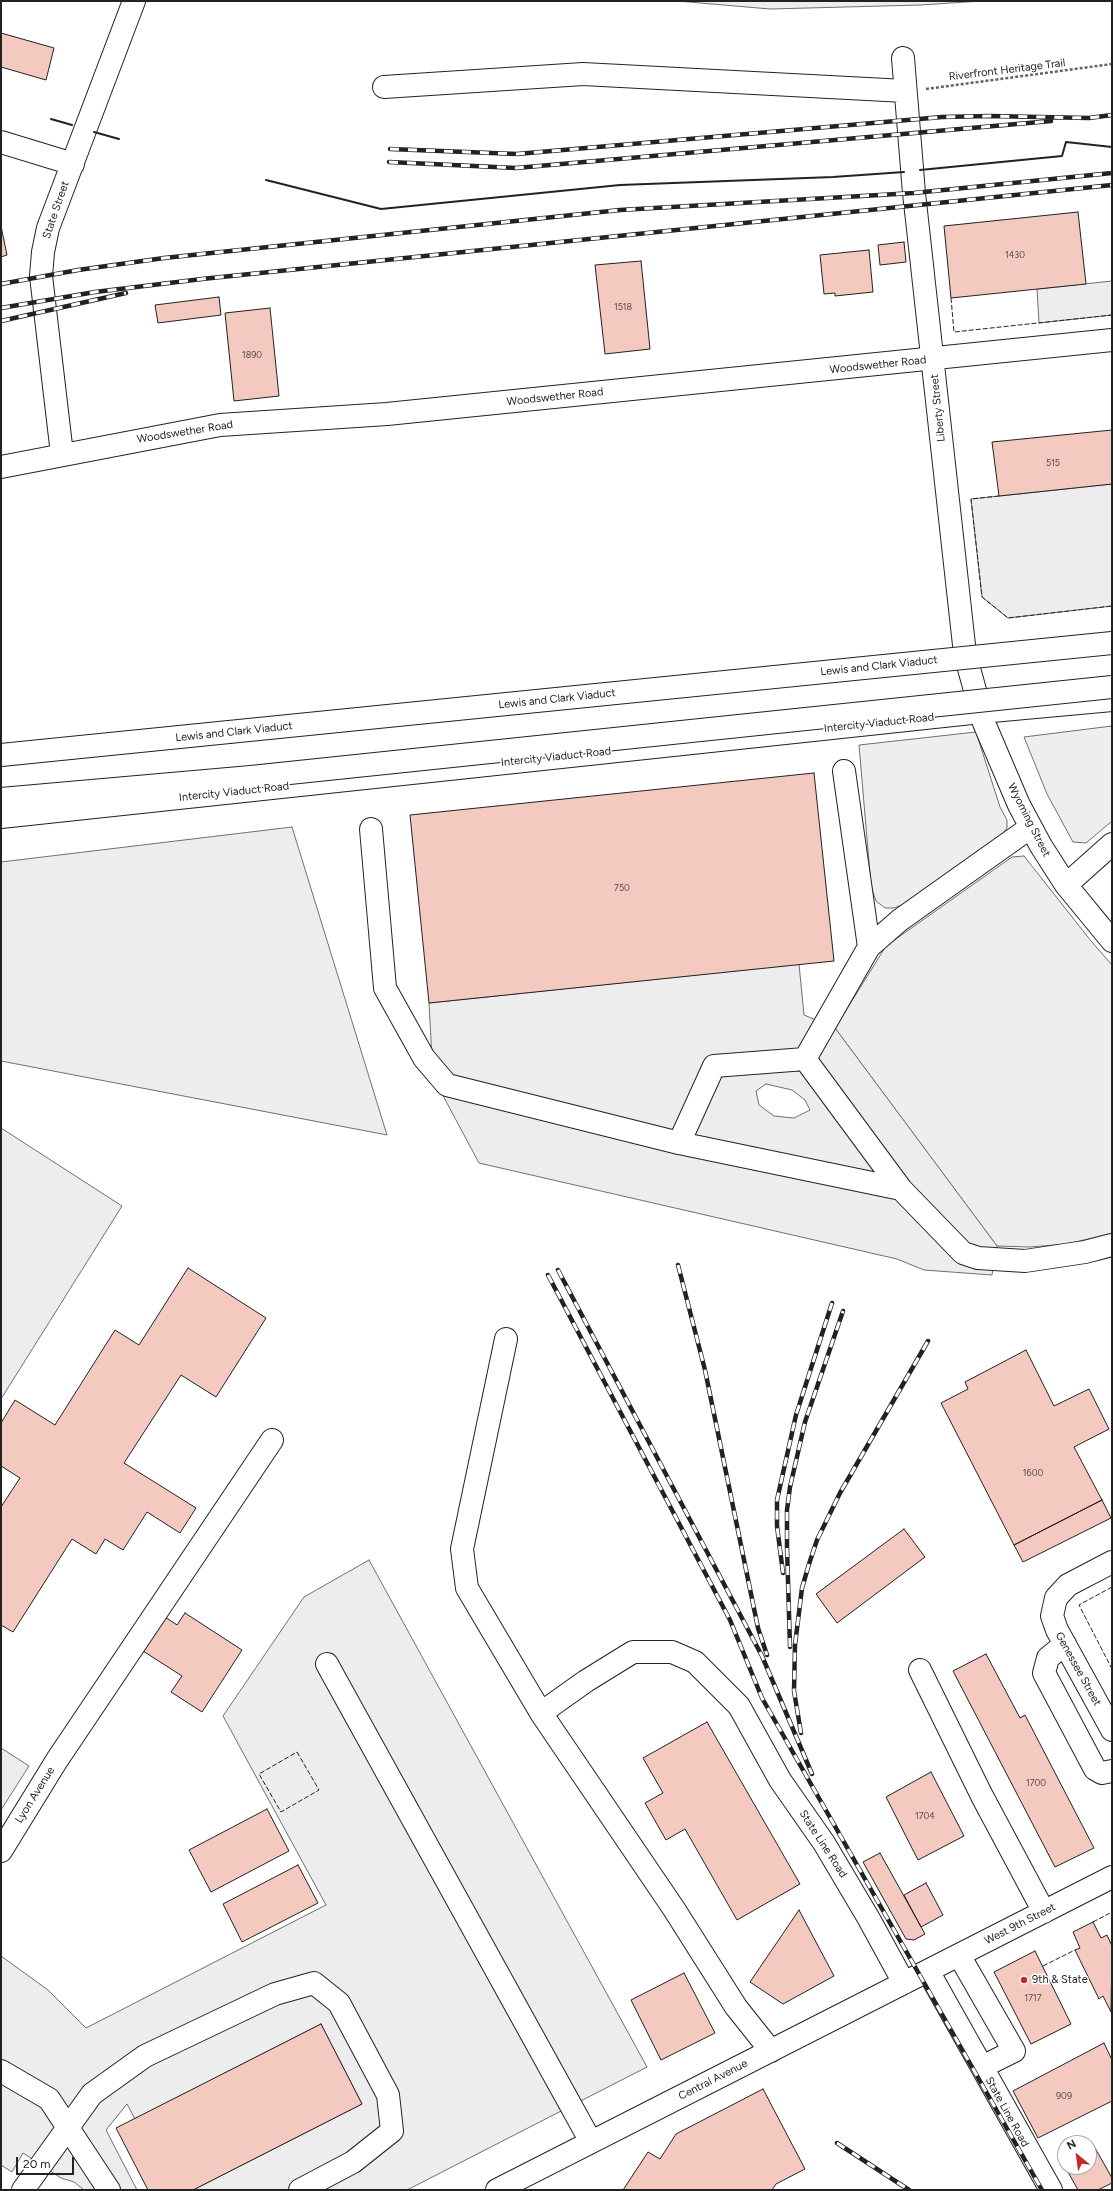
<!DOCTYPE html>
<style>
body{margin:0}
#map{position:relative;width:1113px;height:2191px;overflow:hidden;background:#fff;font-family:Figtree,sans-serif}
canvas{display:block}
.frame{position:absolute;inset:0;border:2px solid #222;pointer-events:none}
.north{position:absolute;left:1057px;top:2135px;width:40px;height:40px;box-sizing:border-box;background:#fff;border:1px solid #a7a7a7;border-radius:50%;rotate:331deg;font-size:11px;font-weight:700;line-height:16px;text-align:center;color:#222}
.north::after{content:'';display:block;margin:auto;width:14px;height:18px;background:#c62828;clip-path:polygon(50% 0,100% 100%,50% 72%,0 100%)}
.scale{position:absolute;left:16px;top:2157px;width:58px;height:18px;box-sizing:border-box;border:2px solid #222;border-top:0;padding-left:5px;font-size:12px;line-height:14px;white-space:nowrap;color:#222;-webkit-text-stroke:3px #fff;paint-order:stroke}
</style>
<div id="map">
<canvas width="1113" height="2191"></canvas>
<div class="frame"></div>
<div class="north">N</div>
<div class="scale">20 m</div>
</div>
<script>
const context = document.querySelector('canvas').getContext('2d');
context.lineJoin = 'round';
function paint(path, color) {
  context.fillStyle = color;
  context.fill(path, 'evenodd');
}
function poly(rows) {
  const path = new Path2D();
  for (const r of rows) {
    path.moveTo(r[0], r[1]);
    for (let i = 2; i < r.length; i += 2) path.lineTo(r[i], r[i + 1]);
  }
  return path;
}
function strokePath(path, color, width, dash) {
  context.strokeStyle = color;
  context.lineWidth = width;
  context.lineCap = dash ? 'butt' : 'round';
  context.setLineDash(dash || []);
  context.stroke(path);
}
function label(font, color, halo, rows, align = 'center') {
  context.font = font + ' Figtree,sans-serif';
  context.lineWidth = 3;
  context.setLineDash([]);
  context.textBaseline = 'middle';
  context.strokeStyle = halo;
  context.fillStyle = color;
  for (const [text, x, y, turn = 0] of rows) {
    context.save();
    context.translate(x, y);
    context.rotate((+turn || 0) * Math.PI / 180);
    context.textAlign = isNaN(turn) ? turn : align;
    if (halo) context.strokeText(text, 0, 0);
    context.fillText(text, 0, 0);
    context.restore();
  }
}
const green = poly([
 [677,1,982,1,920,5,770,9,677,1],
 [1112,726,1112,821,1086,843,1073,842,1047,794,1024,737,1112,726],
 [976,732,1000,807,1007,820,1007,828,998,840,907,903,894,908,885,908,876,901,871,886,859,745,976,732],
 [1024,856,1091,941,1112,965,1112,1233,1067,1244,1030,1247,997,1246,835,1028,886,946,1012,857,1024,856]
]);
paint(green, '#eee');
strokePath(green, '#6f6f6f', 1);
const parking = poly([
 [1112,281,1112,315,1039,323,1037,289,1112,281],
 [1112,484,1112,606,1008,618,982,597,971,499,1112,484],
 [292,827,387,1135,1,1061,1,862,292,827],
 [799,964,804,1015,835,1028,997,1246,992,1275,924,1270,897,1259,479,1163,433,1077,429,1003,799,964],
 [766,1084,792,1090,805,1100,810,1110,794,1118,774,1116,759,1105,756,1091,766,1084],
 [1,1128,122,1206,1,1399,1,1128],
 [369,1560,647,2067,407,2190,193,2190,362,2104,321,2024,135,2119,127,2104,106,2130,137,2190,84,2190,74,2182,61,2178,23,2153,12,2172,1,2165,1,1956,48,1990,86,2028,326,1905,223,1716,304,1597,369,1560],
 [1,1748,29,1766,1,1810,1,1748]
]);
paint(parking, '#ededed');
strokePath(parking, '#6f6f6f', 1);
const building = poly([
 [1,33,54,48,46,80,1,67,1,33],
 [1078,212,1086,284,951,298,944,226,1078,212],
 [1,226,7,255,1,257,1,226],
 [904,242,906,262,880,265,878,245,904,242],
 [869,250,873,292,835,296,835,293,824,294,820,255,869,250],
 [641,261,650,349,605,354,595,265,641,261],
 [219,297,221,315,158,323,155,305,219,297],
 [270,308,279,396,234,401,225,313,270,308],
 [1112,430,1112,484,999,496,992,442,1112,430],
 [814,773,834,961,429,1003,410,815,814,773],
 [188,1268,266,1318,216,1397,181,1375,124,1463,196,1508,180,1533,147,1512,123,1550,105,1539,96,1554,72,1539,13,1632,1,1625,1,1507,20,1478,1,1466,1,1423,15,1400,55,1425,115,1330,139,1345,188,1268],
 [1026,1350,1054,1406,1089,1389,1109,1429,1074,1447,1102,1500,1014,1545,941,1403,968,1389,965,1382,1026,1350],
 [1102,1500,1111,1518,1023,1562,1014,1545,1102,1500],
 [904,1529,925,1557,837,1623,816,1594,904,1529],
 [185,1613,242,1650,202,1712,171,1692,182,1676,143,1651,165,1617,177,1625,185,1613],
 [986,1654,1020,1718,1025,1715,1094,1848,1055,1867,953,1671,986,1654],
 [707,1722,800,1884,737,1920,685,1829,666,1840,645,1803,663,1793,643,1758,707,1722],
 [931,1772,964,1836,918,1860,886,1797,931,1772],
 [267,1809,289,1851,211,1892,189,1850,267,1809],
 [880,1853,925,1934,914,1940,906,1939,863,1862,880,1853],
 [298,1865,318,1903,242,1942,223,1904,298,1865],
 [926,1883,943,1915,921,1927,904,1895,926,1883],
 [799,1910,834,1976,783,2004,750,1982,799,1910],
 [1093,1922,1101,1938,1107,1935,1112,1946,1111,2012,1103,1996,1099,1999,1075,1950,1080,1948,1073,1932,1093,1922],
 [1035,1951,1071,2024,1031,2044,994,1972,1035,1951],
 [684,1973,715,2033,661,2060,631,2000,684,1973],
 [321,2024,362,2104,193,2190,148,2190,116,2128,321,2024],
 [1104,2043,1112,2060,1112,2101,1038,2138,1013,2091,1104,2043],
 [763,2089,805,2169,776,2184,772,2190,623,2190,648,2152,660,2159,676,2134,763,2089],
 [1094,2146,1112,2178,1112,2183,1098,2190,1078,2190,1063,2163,1065,2162,1065,2167,1089,2167,1089,2149,1094,2146]
]);
paint(building, '#f3c9c0');
strokePath(building, '#222', 1);
const minor = poly([
 [903,58,914,193,965,654,984,723,1019,805,1041,846,1066,885,1112,941],
 [384,87,583,74,905,91],
 [1,142,73,164],
 [62,454,41,276,43,252,48,228,134,1],
 [1,467,220,425,387,414,1112,340],
 [844,771,869,947],
 [1,817,981,712,1112,700],
 [371,829,385,988,424,1058,447,1085,679,1143,714,1066,805,1059,869,947,900,920,1031,827],
 [1066,885,1112,844],
 [805,1059,901,1189,963,1253,978,1258,1025,1261,1085,1252,1112,1245],
 [679,1143,901,1189],
 [506,1339,462,1549,467,1588,541,1713,674,1909,736,2007,771,2051],
 [1112,1562,1068,1585,1056,1598,1052,1616,1057,1630,1112,1730],
 [1065,1644,1048,1658,1044,1673,1095,1769,1102,1773,1112,1771],
 [327,1664,591,2142],
 [920,1670,982,1796,1044,1912],
 [541,1713,586,1681,633,1652,672,1652,695,1662,739,1706,780,1780,824,1843,869,1919,904,1983],
 [1,1851,57,1760,272,1440],
 [959,1955,1014,2051,982,2067],
 [928,1971,1051,2190],
 [1,2071,49,2099,109,2190],
 [23,2190,92,2094,145,2056,275,1994,314,1983,339,2003,388,2095,392,2131,353,2162,300,2190],
 [497,2190,1112,1877]
]);
const highway = poly([
 [1,755,229,732],
 [1,799,251,777]
]);
strokePath(minor, '#222', 24);
strokePath(highway, '#222', 24);
strokePath(poly([
 [926,89,1112,64]
]), '#646464', 2.5, [3, 2]);
strokePath(minor, '#fff', 22);
strokePath(highway, '#fff', 22);
const rail = poly([
 [390,149,517,154,942,117,990,116,1089,118,1112,115],
 [389,162,516,168,1051,121],
 [1,284,78,270,164,258,620,210,914,193,1112,173],
 [1,308,95,292,202,279,1112,185],
 [1,321,126,293],
 [678,1265,705,1370,758,1628,767,1655],
 [558,1270,762,1656,812,1774],
 [548,1275,730,1620,762,1698,1042,2190],
 [783,1573,777,1526,777,1500,796,1415,832,1303],
 [790,1647,787,1547,787,1510,790,1487,805,1422,843,1311],
 [801,1733,794,1691,795,1645,802,1588,809,1564,817,1540,840,1493,928,1341],
 [837,2143,909,2190]
]);
strokePath(rail, '#222', 4.5);
strokePath(rail, '#fff', 3, [9]);
const highwayBridge = poly([
 [229,732,1112,643],
 [251,777,1112,687]
]);
strokePath(highwayBridge, '#222', 24, []);
strokePath(highwayBridge, '#fff', 22);
strokePath(poly([
 [951,298,954,332,1112,315],
 [999,496,971,499,982,597,1008,618,1112,606],
 [1112,1587,1079,1605,1112,1669],
 [297,1752,319,1790,281,1812,259,1774,297,1752],
 [1093,1922,1112,1912],
 [1043,1966,1075,1950]
]), '#222', 1, [5, 2]);
strokePath(poly([
 [51,119,72,125],
 [94,132,119,139],
 [920,170,1062,156,1066,142,1112,147],
 [266,180,381,209,620,185,833,177,904,172]
]), '#222', 2);
for (const [x, y, r, color] of [
 [1024,1980,4,"#c62828"]
]) {
  const dot = new Path2D();
  dot.arc(x, y, r, 0, 2 * Math.PI);
  context.fillStyle = color;
  context.fill(dot);
  strokePath(dot, '#fff', 1.5);
}
label('9px', '#564c4a', null, [
 ["1430",1015,255],
 ["1518",623,307],
 ["1890",252,355],
 ["515",1053,463],
 ["750",622,888],
 ["1600",1033,1473],
 ["1700",1036,1783],
 ["1704",925,1816],
 ["1717",1033,1998],
 ["909",1064,2096]
]);
label('11px', '#222', '#fff', [
 ["Riverfront Heritage Trail",1007,70,-7],
 ["State Street",56,210,-71],
 ["Woodswether Road",878,365,-6],
 ["Woodswether Road",555,397,-6],
 ["Liberty Street",938,408,-96],
 ["Woodswether Road",185,432,-9],
 ["Lewis and Clark Viaduct",879,666,-6],
 ["Lewis and Clark Viaduct",557,699,-6],
 ["Intercity Viaduct Road",879,723,-6],
 ["Lewis and Clark Viaduct",234,732,-6],
 ["Intercity Viaduct Road",556,757,-6],
 ["Intercity Viaduct Road",234,792,-6],
 ["Wyoming Street",1029,820,63],
 ["Genessee Street",1078,1669,61],
 ["Lyon Avenue",35,1795,-58],
 ["State Line Road",823,1844,57],
 ["West 9th Street",1020,1924,-27],
 ["Central Avenue",713,2080,-27],
 ["State Line Road",1007,2112,61]
]);
label('11px', '#222', '#fff', [
 ["9th & State",1032,1980]
], 'left');
</script>
